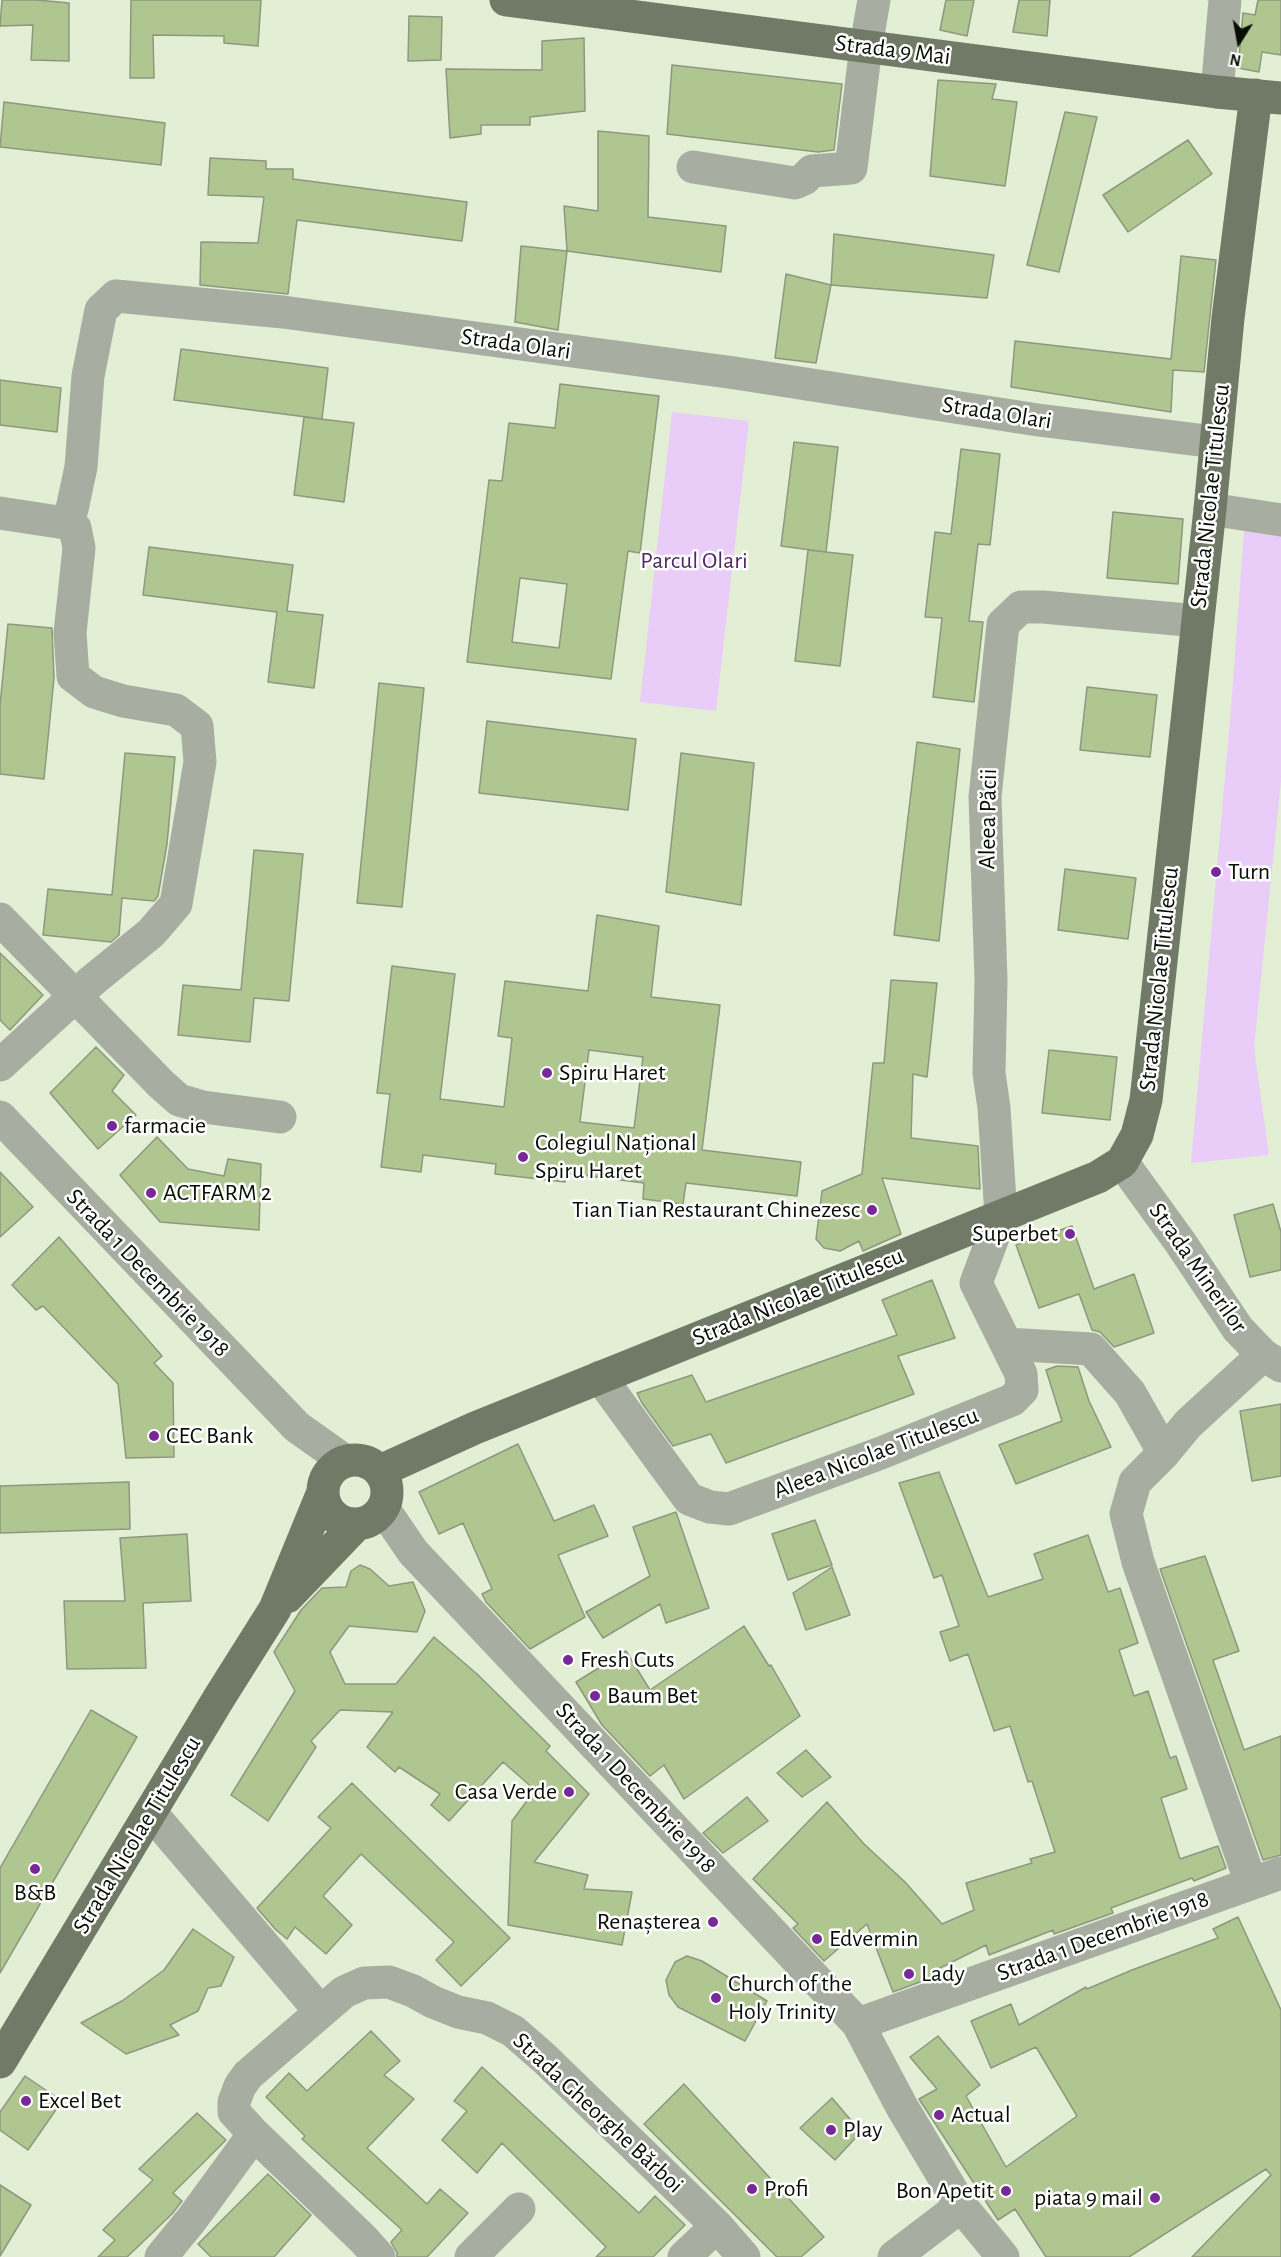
<!DOCTYPE html>
<meta charset="utf-8">
<style>
body{margin:0}
#map{position:relative;width:1281px;height:2257px;overflow:hidden;background:#e3efd4;font-family:"Alegreya Sans",sans-serif}
canvas{display:block}
.north{position:absolute;left:1209px;top:12px;width:60px;height:60px;-webkit-text-stroke:4px #fff;paint-order:stroke;rotate:191deg;font-size:16px;font-weight:700;line-height:24px;text-align:center;color:#0a0e05}
.north::after{content:'';display:block;margin:auto;width:21px;height:27px;background:#0a0e05;clip-path:polygon(50% 0,100% 100%,50% 72%,0 100%)}
</style>
<div id="map">
<canvas width="1281" height="2257"></canvas>
<div class="north">N</div>
</div>
<script>
const context = document.querySelector('canvas').getContext('2d');
context.lineJoin = 'round';
function paint(path, color) {
  context.fillStyle = color;
  context.fill(path, 'evenodd');
}
function poly(rows) {
  const path = new Path2D();
  for (const r of rows) {
    if (r.length === 3) {
      path.moveTo(r[0] + r[2], r[1]);
      path.arc(r[0], r[1], r[2], 0, 2 * Math.PI);
      continue;
    }
    path.moveTo(r[0], r[1]);
    for (let i = 2; i < r.length; i += 2) path.lineTo(r[i], r[i + 1]);
  }
  return path;
}
function strokePath(path, color, width, dash) {
  context.strokeStyle = color;
  context.lineWidth = width;
  context.lineCap = dash ? 'butt' : 'round';
  context.setLineDash(dash || []);
  context.stroke(path);
}
function label(font, color, halo, rows, align = 'center') {
  context.font = font + ' "Alegreya Sans",sans-serif';
  context.lineWidth = 5;
  context.setLineDash([]);
  context.textBaseline = 'middle';
  context.strokeStyle = halo;
  context.fillStyle = color;
  for (const [text, x, y, turn = 0] of rows) {
    context.save();
    context.translate(x, y);
    context.rotate((+turn || 0) * Math.PI / 180);
    context.textAlign = isNaN(turn) ? turn : align;
    if (halo) context.strokeText(text, 0, 0);
    context.fillText(text, 0, 0);
    context.restore();
  }
}
paint(poly([
 [672,412,749,421,716,711,640,702],
 [1244,531,1281,535,1281,781,1254,1048,1269,1155,1191,1163,1231,708]
]), '#eaccf9');
const building = poly([
 [2,0,37,0,69,3,69,61,31,60,33,25,0,26,2,0],
 [131,0,261,0,258,46,224,43,224,36,153,35,154,78,130,78,131,0],
 [946,0,974,0,967,36,940,30,946,0],
 [1019,0,1050,0,1047,36,1013,32,1019,0],
 [1258,0,1281,0,1281,55,1262,52,1259,72,1238,68,1243,13,1255,15,1258,0],
 [409,16,442,17,441,60,408,61,409,16],
 [584,38,585,111,530,117,530,125,481,125,481,134,450,138,446,69,542,70,542,41,584,38],
 [672,65,842,84,834,150,818,152,667,134,672,65],
 [938,80,996,84,992,99,1017,102,1005,186,930,176,938,80],
 [4,102,165,123,161,165,0,147,4,102],
 [1065,112,1097,117,1059,272,1027,265,1065,112],
 [598,131,649,136,648,217,726,226,721,272,567,251,564,206,598,211,598,131],
 [1188,140,1212,174,1128,232,1103,195,1188,140],
 [210,158,266,161,266,169,293,169,293,179,467,202,462,241,297,220,288,294,200,285,201,242,258,243,264,197,208,195,210,158],
 [834,234,994,255,987,298,831,285,834,234],
 [521,246,567,251,558,330,515,322,521,246],
 [1181,256,1216,260,1204,372,1173,370,1171,412,1011,387,1015,341,1171,359,1181,256],
 [786,274,831,285,816,363,775,358,786,274],
 [181,349,328,368,322,419,174,400,181,349],
 [0,380,61,388,57,432,0,425,0,380],
 [560,384,659,396,640,553,628,551,611,679,467,662,489,480,502,481,509,423,555,428,560,384],
 [520,578,567,584,559,648,512,642,520,578],
 [304,417,354,423,344,502,294,495,304,417],
 [794,442,838,447,826,552,781,546,794,442],
 [961,449,1000,454,990,545,978,544,969,621,983,622,974,702,933,697,942,618,925,617,935,532,951,534,961,449],
 [1113,512,1183,519,1178,584,1107,578,1113,512],
 [149,547,293,565,287,611,323,615,314,688,268,682,277,612,143,595,149,547],
 [808,550,853,555,840,666,795,661,808,550],
 [8,624,52,628,54,678,44,779,0,774,0,705,8,624],
 [379,683,424,688,402,907,357,903,379,683],
 [1087,687,1157,695,1150,757,1080,750,1087,687],
 [487,721,636,739,628,810,479,793,487,721],
 [917,742,960,749,939,941,894,935,917,742],
 [125,753,175,757,167,844,158,896,154,901,122,898,119,935,111,942,43,935,48,889,112,895,125,753],
 [681,753,754,763,741,905,666,892,681,753],
 [254,850,303,854,289,1001,254,998,250,1042,178,1035,183,985,241,990,254,850],
 [1065,869,1136,878,1128,939,1058,930,1065,869],
 [597,915,659,926,651,997,720,1005,702,1150,801,1162,797,1196,686,1183,683,1204,643,1199,644,1183,566,1173,565,1182,495,1174,496,1164,423,1155,421,1172,381,1167,390,1094,377,1093,392,966,455,974,440,1099,504,1107,512,1038,498,1036,505,981,588,991,597,915],
 [589,1050,643,1057,634,1128,580,1122,589,1050],
 [0,953,43,995,10,1030,0,1020,0,953],
 [891,980,937,983,927,1077,913,1074,911,1138,978,1146,980,1189,882,1178,901,1234,863,1251,859,1241,840,1251,824,1248,816,1239,822,1191,862,1174,873,1063,884,1063,891,980],
 [96,1047,124,1075,112,1091,136,1115,98,1149,50,1093,96,1047],
 [1049,1050,1117,1057,1110,1120,1042,1113,1049,1050],
 [157,1137,188,1169,224,1176,228,1159,261,1164,259,1230,160,1222,120,1175,157,1137],
 [0,1172,33,1207,0,1237,0,1172],
 [1273,1204,1281,1232,1281,1270,1250,1277,1234,1215,1273,1204],
 [1072,1226,1094,1289,1134,1274,1154,1333,1114,1347,1100,1332,1092,1330,1079,1294,1039,1308,1016,1245,1072,1226],
 [59,1237,162,1356,154,1363,173,1383,174,1457,126,1458,118,1384,43,1306,36,1310,12,1285,59,1237],
 [932,1280,955,1338,898,1356,914,1394,726,1463,711,1434,673,1446,642,1403,637,1393,692,1375,706,1402,897,1335,882,1300,932,1280],
 [1057,1366,1078,1367,1089,1401,1111,1447,1016,1484,999,1445,1062,1421,1046,1370,1057,1366],
 [1281,1404,1281,1476,1252,1481,1240,1411,1281,1404],
 [518,1444,554,1521,594,1505,608,1536,558,1555,585,1617,530,1649,486,1602,482,1594,492,1589,463,1523,439,1534,419,1492,518,1444],
 [939,1472,988,1597,1043,1579,1034,1554,1088,1535,1108,1592,1120,1588,1138,1643,1119,1650,1134,1696,1148,1691,1170,1758,1176,1756,1187,1789,1161,1798,1180,1859,1218,1846,1226,1868,1194,1881,1192,1878,1111,1908,1113,1913,1054,1934,1053,1930,989,1955,986,1945,934,1971,936,1976,893,1992,867,1924,824,1961,793,1928,798,1924,753,1879,827,1802,864,1844,905,1882,942,1924,974,1910,966,1883,1032,1863,1030,1859,1055,1852,1032,1781,1028,1782,1010,1726,994,1731,968,1654,950,1661,940,1632,959,1626,942,1575,934,1578,899,1483,939,1472],
 [129,1482,130,1529,0,1533,0,1486,129,1482],
 [676,1512,709,1608,666,1623,660,1604,603,1638,586,1612,650,1576,633,1527,676,1512],
 [815,1520,832,1565,788,1580,772,1534,815,1520],
 [187,1534,191,1601,143,1603,146,1668,67,1669,64,1601,125,1601,120,1538,187,1534],
 [1205,1556,1239,1651,1213,1660,1244,1750,1281,1736,1281,1855,1263,1860,1160,1569,1205,1556],
 [360,1565,370,1569,389,1586,413,1582,425,1611,417,1632,349,1626,330,1652,345,1684,396,1684,434,1637,477,1674,550,1746,546,1751,589,1794,534,1862,588,1875,584,1889,632,1892,622,1945,508,1925,512,1821,535,1790,503,1762,449,1821,431,1805,440,1794,399,1767,395,1772,367,1747,393,1712,340,1710,311,1741,316,1747,268,1821,231,1795,295,1691,274,1652,301,1610,322,1588,346,1587,351,1571,360,1565],
 [832,1567,850,1615,806,1630,793,1593,832,1567],
 [744,1626,769,1666,771,1665,800,1716,684,1799,664,1765,650,1776,602,1725,576,1682,626,1651,650,1690,744,1626],
 [91,1710,137,1737,0,1973,0,1868,91,1710],
 [806,1750,831,1777,802,1797,777,1773,806,1750],
 [352,1783,510,1938,461,1986,436,1960,454,1942,361,1854,323,1896,352,1925,326,1954,295,1927,287,1939,276,1930,257,1908,331,1828,318,1817,352,1783],
 [747,1797,768,1821,723,1853,703,1833,747,1797],
 [1238,1917,1281,2010,1281,2257,1192,2257,1271,2175,1266,2169,1129,2257,1046,2257,1015,2209,998,2220,919,2099,937,2089,910,2057,938,2036,980,2085,966,2096,1006,2167,1077,2116,1036,2047,991,2068,971,2021,1011,2004,1019,2025,1086,1987,1087,1989,1132,1970,1218,1938,1213,1929,1238,1917],
 [193,1929,234,1957,221,1986,208,1988,198,2011,170,2025,179,2035,126,2054,81,2023,122,2001,164,1970,193,1929],
 [687,1956,702,1961,767,2001,745,2041,678,2007,669,1995,666,1980,675,1962,687,1956],
 [371,2031,400,2061,384,2075,414,2099,367,2148,427,2204,440,2189,468,2213,427,2257,397,2257,397,2253,391,2242,402,2230,302,2139,305,2136,266,2097,289,2073,307,2091,371,2031],
 [482,2067,639,2213,655,2196,685,2225,653,2257,596,2257,606,2247,502,2143,477,2173,442,2140,467,2111,454,2101,482,2067],
 [25,2076,62,2101,28,2150,0,2130,0,2112,25,2076],
 [684,2084,824,2237,801,2257,777,2257,644,2124,684,2084],
 [832,2098,861,2132,835,2160,800,2128,832,2098],
 [197,2113,226,2140,173,2193,182,2201,172,2214,127,2257,98,2257,115,2240,103,2230,153,2180,139,2169,197,2113],
 [268,2174,311,2215,274,2257,211,2257,198,2244,268,2174],
 [0,2185,31,2205,0,2256,0,2185]
]);
paint(building, '#b0c691');
strokePath(building, '#8d987f', 1.5);
strokePath(poly([
 [1217,92,1225,0],
 [693,167,795,183,804,179,812,171,851,168,866,46,874,0],
 [1210,509,1281,520],
 [0,513,65,523,75,528,79,548,70,633,73,676,94,692,123,701,176,710,197,726,200,762,176,904,151,933,93,980,0,1065],
 [65,523,72,509,81,467,88,376,101,310,116,296,283,312,735,373,1038,420,1215,442],
 [0,919,161,1084,179,1100,203,1107,280,1117],
 [0,1117,297,1427,345,1461],
 [1122,1162,1180,1242,1238,1329,1263,1355,1281,1366],
 [1007,1344,1091,1349,1130,1393,1164,1453],
 [600,1377,689,1499,710,1507,729,1509,881,1453,1012,1400,1022,1390,1021,1374,976,1283,1001,1216,994,1108,989,1073,991,980,985,797,1003,624,1021,607,1043,607,1198,621],
 [383,1508,413,1552,858,2024,902,2107,961,2206,1003,2257],
 [151,1813,320,2011],
 [1251,1883,1138,1562,1126,1514,1135,1482,1164,1453,1188,1424,1263,1355],
 [858,2024,1281,1873],
 [161,2257,192,2219,254,2134],
 [379,2257,364,2240,254,2134,234,2112,234,2102,240,2086,248,2075,344,1992,364,1983,389,1982,413,1991,433,2002,458,2012,487,2018,513,2031,544,2058,717,2226,744,2257],
 [471,2257,519,2209],
 [684,2257,717,2226],
 [894,2257,961,2206]
]), '#a8ada2', 33);
strokePath(poly([
 [506,0,1217,92,1281,98],
 [355,1492,32],
 [380,1471,475,1428,1098,1177,1122,1162,1137,1135,1146,1100,1210,509,1228,318,1256,95],
 [287,1597,357,1524],
 [0,2062,219,1698,275,1609,323,1492]
]), '#717a66', 33);
for (const [x, y, r, color] of [
 [1216,872,6,"#792899"],
 [547,1073,6,"#792899"],
 [112,1126,6,"#792899"],
 [523,1157,6,"#792899"],
 [151,1193,6,"#792899"],
 [872,1210,6,"#792899"],
 [1070,1234,6,"#792899"],
 [154,1436,6,"#792899"],
 [568,1660,6,"#792899"],
 [595,1696,6,"#792899"],
 [569,1792,6,"#792899"],
 [35,1869,6,"#792899"],
 [713,1922,6,"#792899"],
 [817,1939,6,"#792899"],
 [909,1974,6,"#792899"],
 [716,1998,6,"#792899"],
 [26,2101,6,"#792899"],
 [939,2115,6,"#792899"],
 [831,2130,6,"#792899"],
 [752,2189,6,"#792899"],
 [1006,2191,6,"#792899"],
 [1155,2198,6,"#792899"]
]) {
  const dot = new Path2D();
  dot.arc(x, y, r, 0, 2 * Math.PI);
  context.fillStyle = color;
  context.fill(dot);
  strokePath(dot, '#fff', 2);
}
label('24px', '#0a0e05', '#fff', [
 ["Strada 9 Mai",893,50,7],
 ["Strada Olari",516,344,8],
 ["Strada Olari",997,413,9],
 ["Strada Nicolae Titulescu",1210,496,-84],
 ["Aleea Păcii",988,819,-89],
 ["Strada Nicolae Titulescu",1159,979,-84],
 ["Strada Minerilor",1198,1268,55],
 ["Strada 1 Decembrie 1918",148,1273,46],
 ["Strada Nicolae Titulescu",798,1297,-22],
 ["Aleea Nicolae Titulescu",876,1453,-21],
 ["Strada 1 Decembrie 1918",636,1788,47],
 ["Strada Nicolae Titulescu",137,1835,-59],
 ["Strada 1 Decembrie 1918",1103,1936,-20],
 ["Strada Gheorghe Bărboi",598,2113,43]
]);
label('24px', '#512964', '#fff', [
 ["Parcul Olari",694,561]
]);
label('24px', '#0a0e05', '#fff', [
 ["Turn",1228,872],
 ["Spiru Haret",559,1073],
 ["farmacie",124,1126],
 ["Colegiul Național",535,1143],
 ["Spiru Haret",535,1171],
 ["ACTFARM 2",163,1193],
 ["Tian Tian Restaurant Chinezesc",860,1210,"right"],
 ["Superbet",1058,1234,"right"],
 ["CEC Bank",166,1436],
 ["Fresh Cuts",580,1660],
 ["Baum Bet",607,1696],
 ["Casa Verde",557,1792,"right"],
 ["B&B",35,1893,"center"],
 ["Renașterea",701,1922,"right"],
 ["Edvermin",829,1939],
 ["Lady",921,1974],
 ["Church of the",728,1984],
 ["Holy Trinity",728,2012],
 ["Excel Bet",38,2101],
 ["Actual",951,2115],
 ["Play",843,2130],
 ["Profi",764,2189],
 ["Bon Apetit",994,2191,"right"],
 ["piata 9 mail",1143,2198,"right"]
], 'left');
</script>
